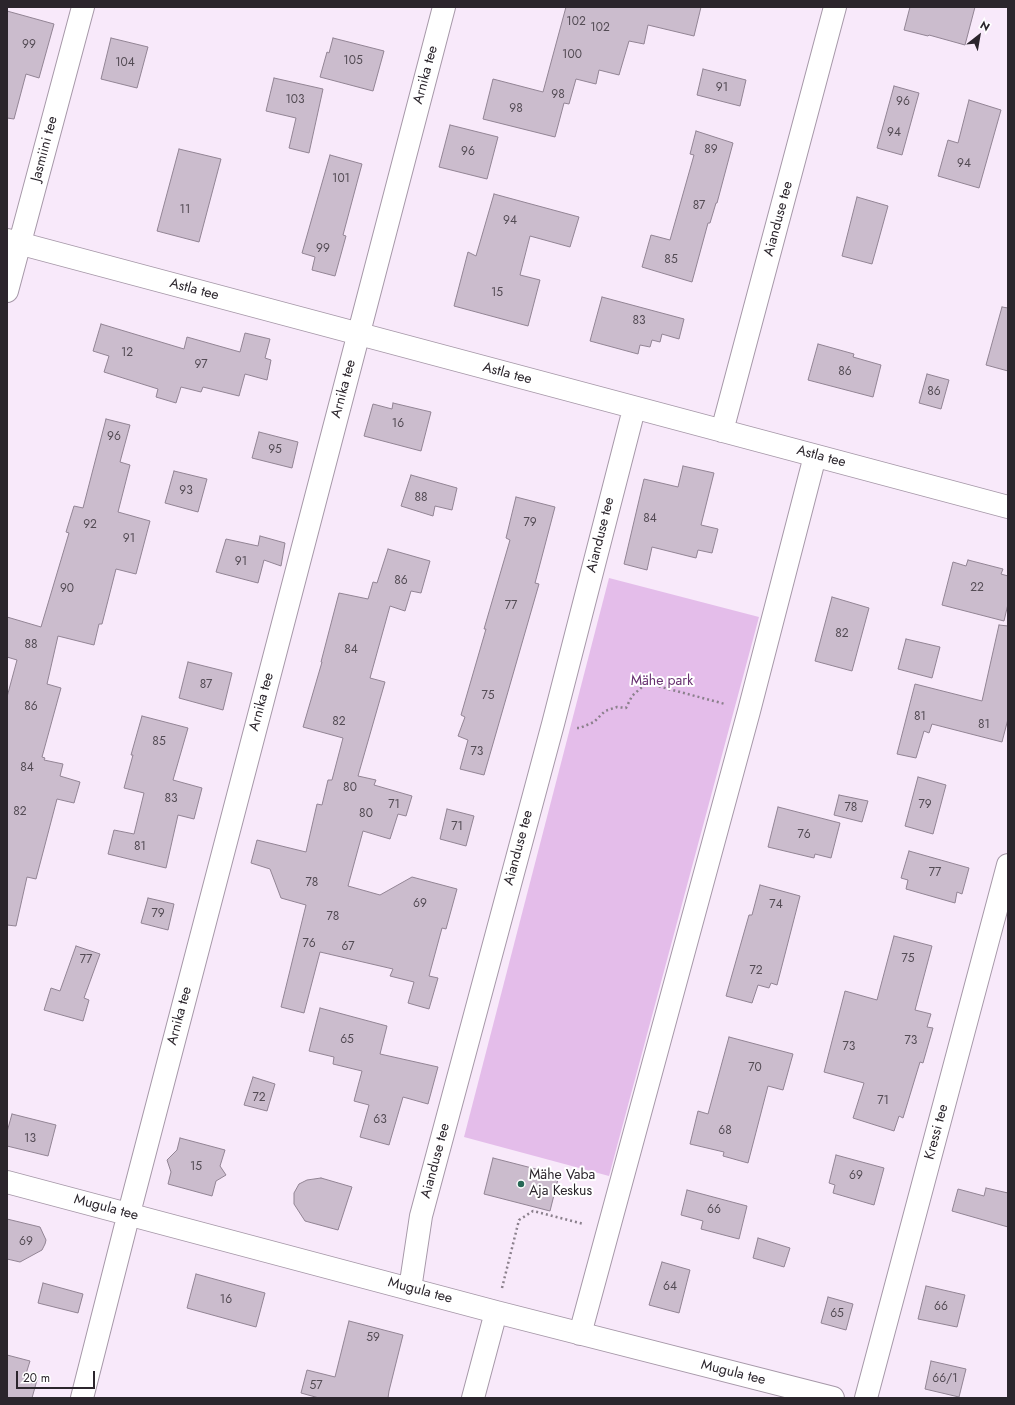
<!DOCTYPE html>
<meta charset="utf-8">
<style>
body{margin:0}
#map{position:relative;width:1015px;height:1405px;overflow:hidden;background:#f8e9fa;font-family:Jost,sans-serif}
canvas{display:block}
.frame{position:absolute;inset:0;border:8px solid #2b252c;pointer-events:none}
.north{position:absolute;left:959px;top:16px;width:40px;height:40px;-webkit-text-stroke:3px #fff;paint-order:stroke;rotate:31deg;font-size:11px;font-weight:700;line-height:16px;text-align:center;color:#2b252c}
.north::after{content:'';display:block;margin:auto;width:14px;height:18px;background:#2b252c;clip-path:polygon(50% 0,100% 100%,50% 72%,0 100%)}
.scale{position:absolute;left:16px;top:1371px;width:79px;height:18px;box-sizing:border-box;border:2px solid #2b252c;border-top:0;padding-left:5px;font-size:12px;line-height:14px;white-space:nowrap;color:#2b252c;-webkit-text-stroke:3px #fff;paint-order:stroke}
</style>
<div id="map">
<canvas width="1015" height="1405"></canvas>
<div class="frame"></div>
<div class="north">N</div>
<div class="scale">20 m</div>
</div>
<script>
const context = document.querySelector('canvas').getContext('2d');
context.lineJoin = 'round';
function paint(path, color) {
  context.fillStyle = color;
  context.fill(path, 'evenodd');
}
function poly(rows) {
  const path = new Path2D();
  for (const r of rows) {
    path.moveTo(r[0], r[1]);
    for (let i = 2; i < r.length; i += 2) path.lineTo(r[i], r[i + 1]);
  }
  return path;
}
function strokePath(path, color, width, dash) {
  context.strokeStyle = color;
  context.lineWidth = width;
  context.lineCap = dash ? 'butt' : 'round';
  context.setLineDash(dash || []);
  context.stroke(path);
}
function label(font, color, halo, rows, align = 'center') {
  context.font = font + ' Jost,sans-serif';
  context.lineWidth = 4;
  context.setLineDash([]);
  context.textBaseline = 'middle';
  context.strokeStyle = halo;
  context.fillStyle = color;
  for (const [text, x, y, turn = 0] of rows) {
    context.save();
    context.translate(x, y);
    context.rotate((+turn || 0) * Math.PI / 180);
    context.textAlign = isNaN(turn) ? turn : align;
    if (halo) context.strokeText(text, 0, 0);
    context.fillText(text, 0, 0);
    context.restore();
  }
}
paint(poly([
 [609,578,759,617,609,1176,464,1137]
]), '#e4bdea');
const building = poly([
 [566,7,701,7,694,36,648,25,644,44,629,41,619,75,599,70,596,84,576,79,569,104,564,103,555,137,483,119,493,79,543,92,566,7],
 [910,7,975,7,965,45,929,35,928,36,904,30,910,7],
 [7,11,54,24,39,78,26,74,14,119,7,118,7,11],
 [111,38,148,47,137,88,101,79,111,38],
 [333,38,384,51,373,91,320,77,327,52,329,53,333,38],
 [703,69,746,80,740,106,697,95,703,69],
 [274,78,323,89,309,153,289,148,296,118,266,111,274,78],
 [894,86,919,93,902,155,877,148,894,86],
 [969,100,1001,110,979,188,938,176,948,140,958,143,969,100],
 [450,125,498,137,487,179,439,167,450,125],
 [696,131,733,143,717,203,716,203,710,223,708,223,692,282,642,267,651,235,670,240,694,155,690,154,696,131],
 [179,149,221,159,199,242,157,231,179,149],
 [330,155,362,164,343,235,346,236,335,276,312,270,315,257,302,253,330,155],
 [494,194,579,217,570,247,530,236,520,275,540,280,528,326,454,306,468,252,476,256,494,194],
 [857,197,888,206,872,264,842,256,857,197],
 [602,297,684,319,679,339,662,334,660,342,652,340,650,347,640,345,638,354,590,341,602,297],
 [1002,307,1008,308,1008,371,986,365,1002,307],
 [101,324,184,349,187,337,240,352,245,333,270,339,265,358,271,360,267,380,245,374,239,396,203,387,201,392,181,387,176,403,156,397,158,389,104,372,109,356,93,351,101,324],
 [818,344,854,354,853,357,881,365,873,397,808,380,818,344],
 [927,374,949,380,941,409,919,403,927,374],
 [393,403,431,412,421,451,364,436,373,404,392,409,393,403],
 [106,419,130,425,120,462,130,465,118,512,150,521,136,574,116,569,102,624,99,624,94,645,58,636,47,684,61,688,42,757,45,758,44,760,63,764,60,776,80,782,74,803,57,799,36,879,27,877,16,926,7,925,7,697,17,660,7,657,7,617,41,627,69,533,66,532,74,506,83,508,106,419],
 [259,432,298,442,292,468,252,458,259,432],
 [683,466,714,473,701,525,718,529,712,553,698,550,696,558,652,547,647,570,624,564,644,479,678,487,683,466],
 [174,471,207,479,198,512,165,503,174,471],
 [411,475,457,488,452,510,435,506,433,516,401,506,411,475],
 [516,497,555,507,535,583,539,584,484,775,460,769,468,740,458,736,465,717,461,715,486,629,484,629,510,540,506,538,516,497],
 [260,536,285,543,281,566,264,560,258,583,216,572,226,539,258,546,260,536],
 [388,549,430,561,421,593,411,591,405,611,390,606,370,678,385,682,358,776,376,780,374,785,412,796,406,816,398,814,390,839,363,831,348,886,380,895,412,877,457,889,446,929,442,928,429,976,438,978,429,1009,408,1003,414,982,390,976,393,969,320,952,304,1013,281,1007,306,905,281,898,270,869,251,863,257,840,306,852,317,804,322,805,328,780,332,780,343,738,303,727,322,662,321,662,339,593,368,599,373,582,377,583,388,549],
 [968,560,1003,569,1001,574,1008,576,1008,604,1004,621,942,605,953,562,966,566,968,560],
 [832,597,869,608,852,671,815,661,832,597],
 [999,625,1008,626,1008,719,1002,742,932,724,929,733,924,731,916,758,897,754,915,684,982,701,999,625],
 [906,639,940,647,932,678,898,669,906,639],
 [188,662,232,673,223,710,179,698,188,662],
 [142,716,188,728,173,780,202,788,194,819,178,815,166,868,108,854,114,830,134,834,144,793,124,788,133,755,131,755,142,716],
 [918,777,946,785,933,834,905,826,918,777],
 [839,795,868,801,862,822,834,815,839,795],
 [778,807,840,823,831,858,815,854,814,858,768,847,778,807],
 [447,809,474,816,466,846,440,839,447,809],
 [909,851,969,868,962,894,957,892,955,903,906,889,908,880,901,878,909,851],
 [760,885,800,896,777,985,771,983,769,988,758,985,752,1003,726,996,749,915,752,915,760,885],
 [148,898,174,904,168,930,141,923,148,898],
 [894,936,932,946,915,1010,931,1014,927,1027,933,1028,923,1063,920,1062,903,1118,899,1116,894,1131,853,1118,864,1083,824,1072,845,991,877,1000,894,936],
 [76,946,100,954,84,998,89,1000,83,1021,44,1010,51,988,60,991,76,946],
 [320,1008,387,1026,380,1054,438,1067,428,1104,403,1097,389,1145,360,1137,369,1105,354,1101,362,1071,333,1064,334,1057,309,1051,320,1008],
 [729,1037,793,1054,783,1090,768,1086,748,1163,723,1156,724,1152,690,1144,698,1111,708,1114,729,1037],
 [253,1077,275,1084,267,1111,244,1105,253,1077],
 [12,1114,56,1125,48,1156,7,1146,7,1132,12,1114],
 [180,1138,225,1150,220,1166,226,1175,216,1181,212,1196,168,1184,171,1172,167,1160,177,1150,180,1138],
 [836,1155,884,1168,874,1205,833,1193,835,1185,829,1183,836,1155],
 [493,1158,559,1175,550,1211,484,1194,493,1158],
 [321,1178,352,1187,338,1230,305,1221,294,1204,294,1193,299,1184,307,1180,321,1178],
 [986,1188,1008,1193,1008,1227,952,1211,958,1189,984,1196,986,1188],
 [687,1190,747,1206,739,1239,701,1229,703,1221,681,1215,687,1190],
 [7,1219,40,1227,46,1240,45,1244,42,1250,20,1262,7,1259,7,1219],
 [758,1238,790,1248,784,1267,753,1258,758,1238],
 [662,1262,690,1270,679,1313,649,1305,662,1262],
 [196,1274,265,1293,256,1327,187,1308,196,1274],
 [43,1283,83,1294,78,1313,38,1303,43,1283],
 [926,1286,965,1295,957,1327,918,1319,926,1286],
 [828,1297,853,1304,846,1330,821,1323,828,1297],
 [349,1321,403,1335,389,1391,388,1398,319,1398,301,1393,307,1370,335,1377,349,1321],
 [7,1355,30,1361,25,1377,37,1380,32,1398,7,1398,7,1355],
 [931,1361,966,1369,959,1397,925,1389,931,1361]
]);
paint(building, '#cbbccd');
strokePath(building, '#928494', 1);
const minor = poly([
 [7,240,1008,507],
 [7,291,83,7],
 [722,431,835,7],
 [7,1182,496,1312,833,1398],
 [410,1289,421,1216,553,724,634,409],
 [580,1334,749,711,815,456],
 [82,1398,129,1213,444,7],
 [473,1398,496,1312],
 [866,1398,1008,865]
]);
strokePath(minor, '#a698a8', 24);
strokePath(poly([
 [577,728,580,728,594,722,605,711,617,707,626,708,632,696,642,687,650,684,725,704],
 [502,1288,519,1220,533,1211,584,1224]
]), '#8b808c', 2.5, [2, 3]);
strokePath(minor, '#fff', 22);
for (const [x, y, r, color] of [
 [521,1184,4,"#276856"]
]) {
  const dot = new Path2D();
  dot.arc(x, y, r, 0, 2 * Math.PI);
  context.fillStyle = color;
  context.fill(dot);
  strokePath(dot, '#fff', 1.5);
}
label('12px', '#534b54', null, [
 ["102",576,22],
 ["102",600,28],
 ["99",29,45],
 ["100",572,55],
 ["105",353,61],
 ["104",125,63],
 ["91",722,88],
 ["98",558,95],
 ["103",295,100],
 ["96",903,102],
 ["98",516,109],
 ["94",894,133],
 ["89",711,150],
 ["96",468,152],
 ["94",964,164],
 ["101",341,179],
 ["87",699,206],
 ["11",185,210],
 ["94",510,221],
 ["99",323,249],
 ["85",671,260],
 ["15",497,293],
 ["83",639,321],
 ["12",127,353],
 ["97",201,365],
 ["86",845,372],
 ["86",934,392],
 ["16",398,424],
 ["96",114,437],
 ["95",275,450],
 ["93",186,491],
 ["88",421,498],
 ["84",650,519],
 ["79",530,523],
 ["92",90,525],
 ["91",129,539],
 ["91",241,562],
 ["86",401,581],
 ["22",977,588],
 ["90",67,589],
 ["77",511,606],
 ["82",842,634],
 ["88",31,645],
 ["84",351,650],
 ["87",206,685],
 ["75",488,696],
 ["86",31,707],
 ["81",920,717],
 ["82",339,722],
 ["81",984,725],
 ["85",159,742],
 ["73",477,752],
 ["84",27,768],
 ["80",350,788],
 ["83",171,799],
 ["71",394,805],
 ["79",925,805],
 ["78",851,808],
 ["82",20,812],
 ["80",366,814],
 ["71",457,827],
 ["76",804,835],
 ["81",140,847],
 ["77",935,873],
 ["78",312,883],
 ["69",420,904],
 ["74",776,905],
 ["79",158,914],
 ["78",333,917],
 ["76",309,944],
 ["67",348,947],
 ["75",908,959],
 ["77",86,960],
 ["72",756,971],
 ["65",347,1040],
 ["73",911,1041],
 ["73",849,1047],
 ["70",755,1068],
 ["72",259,1098],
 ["71",883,1101],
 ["63",380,1120],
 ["68",725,1131],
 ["13",30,1139],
 ["15",196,1167],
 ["69",856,1176],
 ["66",714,1210],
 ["69",26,1242],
 ["64",670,1287],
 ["16",226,1300],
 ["66",941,1307],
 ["65",837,1314],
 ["59",373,1338],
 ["66/1",945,1379],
 ["57",316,1386]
]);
label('14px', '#2b252c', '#fff', [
 ["Arnika tee",426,75,-75],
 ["Jasmiini tee",45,149,-75],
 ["Aianduse tee",779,219,-75],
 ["Astla tee",194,290,15],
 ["Astla tee",507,374,15],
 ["Arnika tee",344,389,-75],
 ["Astla tee",821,457,15],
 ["Aianduse tee",601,535,-76],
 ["Arnika tee",262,702,-75],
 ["Aianduse tee",519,848,-75],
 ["Arnika tee",180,1016,-75],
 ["Kressi tee",937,1132,-75],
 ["Aianduse tee",436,1161,-75],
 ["Mugula tee",106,1208,15],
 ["Mugula tee",420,1291,15],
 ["Mugula tee",733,1373,14]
]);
label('14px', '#673070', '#fff', [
 ["Mähe park",662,682]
]);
label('14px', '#2b252c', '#fff', [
 ["Mähe Vaba",529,1176],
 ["Aja Keskus",529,1192]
], 'left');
</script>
